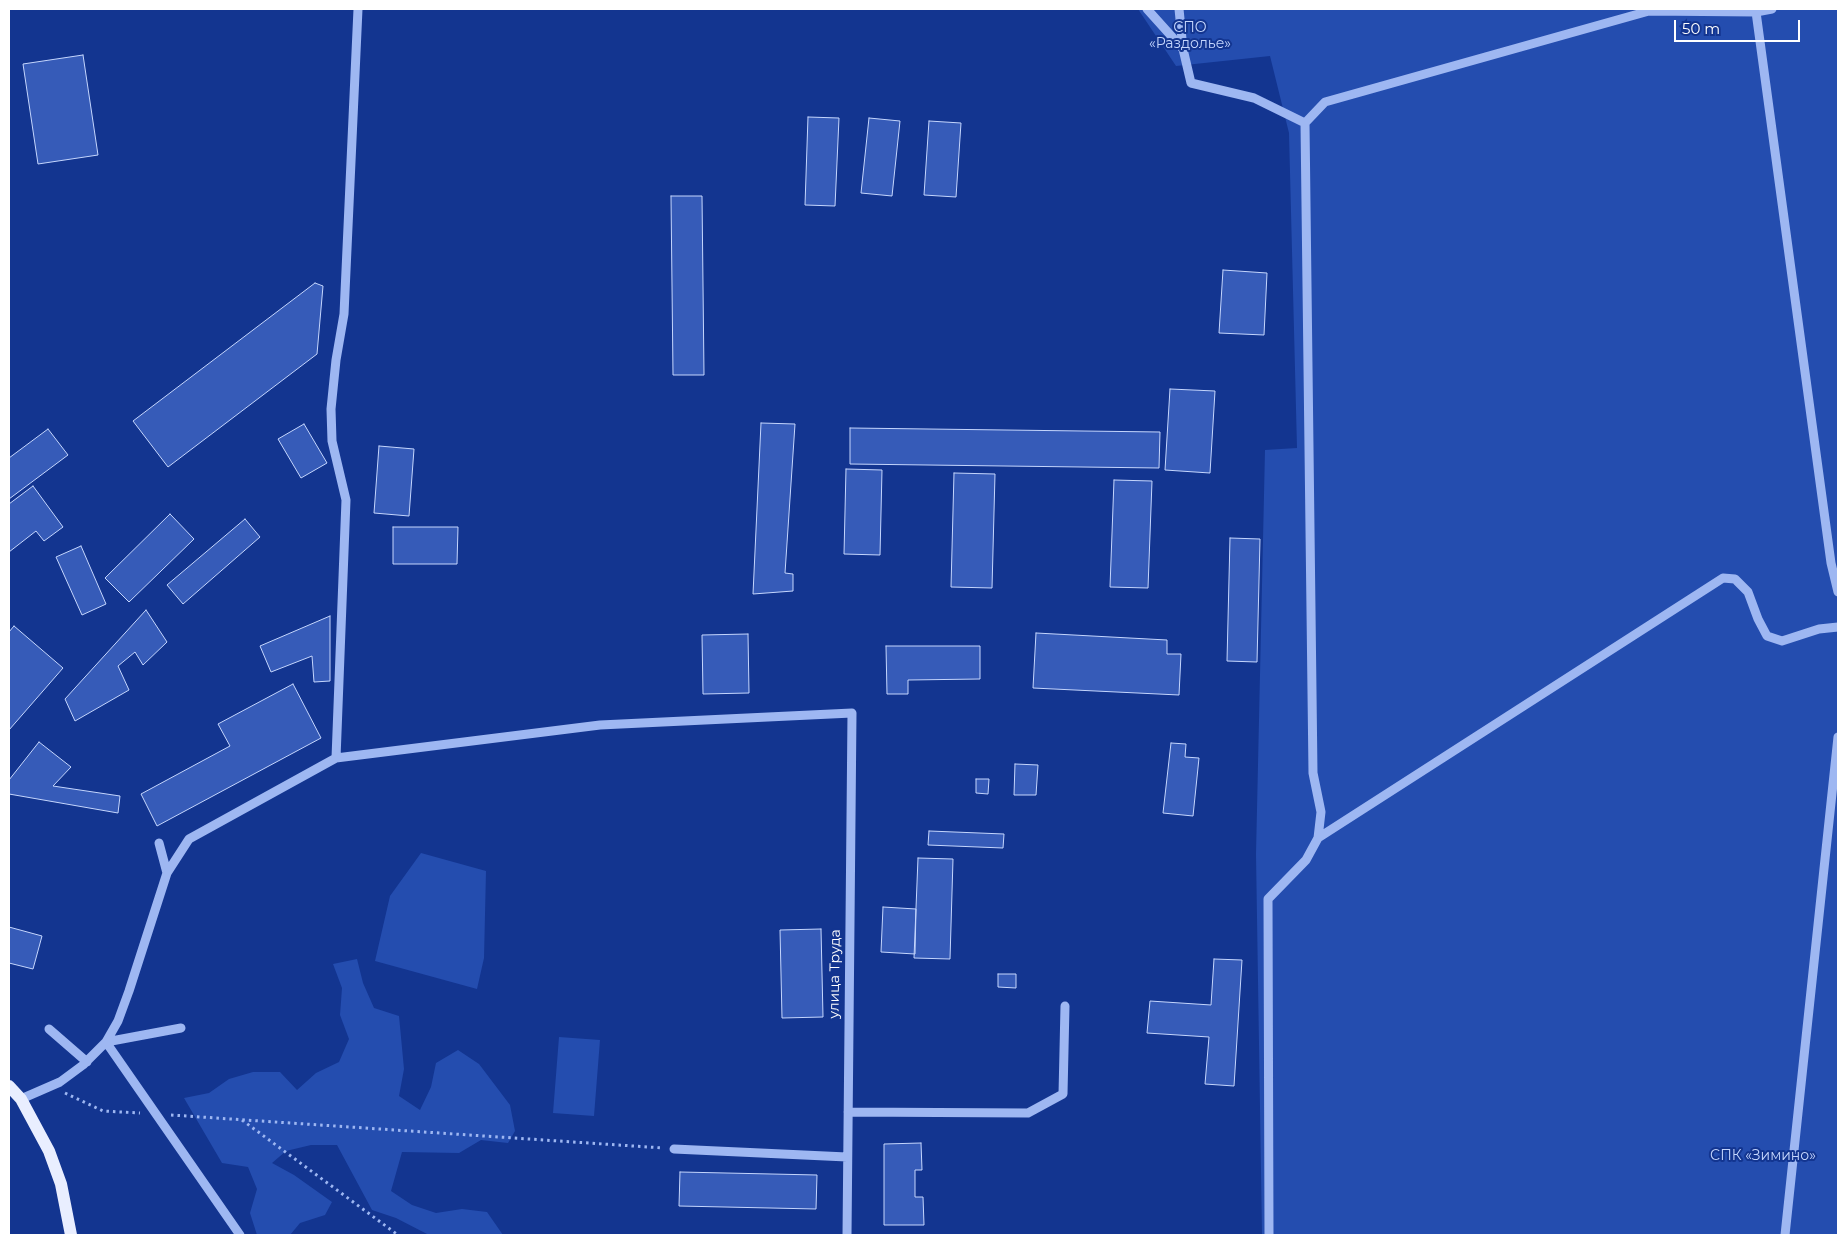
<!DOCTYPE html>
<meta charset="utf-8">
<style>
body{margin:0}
#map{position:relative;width:1847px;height:1244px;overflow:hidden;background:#133590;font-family:Montserrat,sans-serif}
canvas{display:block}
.frame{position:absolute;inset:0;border:10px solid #fff;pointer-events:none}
.scale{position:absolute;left:1674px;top:20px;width:126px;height:22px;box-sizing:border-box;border:2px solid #fff;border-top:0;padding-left:6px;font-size:15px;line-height:18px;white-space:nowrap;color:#fff;-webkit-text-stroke:4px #133590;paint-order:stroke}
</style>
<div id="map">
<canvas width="1847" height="1244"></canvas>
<div class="frame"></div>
<div class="scale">50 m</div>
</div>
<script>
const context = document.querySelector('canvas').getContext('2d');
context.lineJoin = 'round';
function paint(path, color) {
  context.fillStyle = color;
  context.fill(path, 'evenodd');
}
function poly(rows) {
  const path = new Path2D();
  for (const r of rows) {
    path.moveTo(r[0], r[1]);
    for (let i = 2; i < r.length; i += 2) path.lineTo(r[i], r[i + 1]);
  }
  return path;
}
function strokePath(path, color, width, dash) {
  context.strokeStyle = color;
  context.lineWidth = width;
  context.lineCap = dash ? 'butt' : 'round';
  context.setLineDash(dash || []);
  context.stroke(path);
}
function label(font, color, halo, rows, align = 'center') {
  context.font = font + ' Montserrat,sans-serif';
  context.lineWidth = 4;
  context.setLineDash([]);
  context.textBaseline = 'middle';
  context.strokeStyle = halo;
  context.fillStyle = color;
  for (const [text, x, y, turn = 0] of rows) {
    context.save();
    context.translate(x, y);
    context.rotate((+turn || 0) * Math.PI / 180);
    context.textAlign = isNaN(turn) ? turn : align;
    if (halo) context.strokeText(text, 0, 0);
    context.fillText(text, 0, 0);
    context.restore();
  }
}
paint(poly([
 [1138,9,1838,9,1838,1235,1262,1235,1256,854,1265,450,1297,448,1289,133,1270,56,1176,66],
 [421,853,486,871,484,958,477,989,375,961,390,896],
 [357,959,363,983,374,1008,399,1016,404,1069,399,1096,420,1110,431,1087,436,1063,458,1050,479,1064,510,1105,515,1131,508,1143,481,1140,459,1153,402,1152,391,1191,412,1205,436,1213,462,1209,487,1212,503,1235,429,1235,396,1218,372,1210,337,1145,311,1145,286,1151,272,1163,294,1175,332,1202,325,1215,300,1223,290,1235,257,1235,250,1213,257,1189,248,1167,222,1163,184,1098,209,1093,229,1079,253,1072,280,1072,297,1090,316,1073,339,1062,349,1039,340,1015,342,988,333,964],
 [559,1037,600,1040,594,1116,553,1113]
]), '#244daf');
const building = poly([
 [83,55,98,155,38,164,23,64,83,55],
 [808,117,839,118,835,206,805,205,808,117],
 [869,118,900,121,892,196,861,193,869,118],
 [929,121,961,123,956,197,924,195,929,121],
 [671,196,702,196,704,375,673,375,671,196],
 [1223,270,1267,273,1264,335,1219,333,1223,270],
 [315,283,323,286,317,354,168,467,133,421,315,283],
 [1170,389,1215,391,1210,473,1165,470,1170,389],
 [761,423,795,424,785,573,793,574,793,591,753,594,761,423],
 [304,424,327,463,301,478,278,439,304,424],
 [850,428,1160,432,1159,468,850,464,850,428],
 [48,429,68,455,9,499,9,458,48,429],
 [379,446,414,449,409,516,374,513,379,446],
 [846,469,882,470,880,555,844,554,846,469],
 [954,473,995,474,992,588,951,587,954,473],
 [1114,480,1152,481,1148,588,1110,587,1114,480],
 [33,486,63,527,44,541,36,531,9,552,9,504,33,486],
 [170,514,194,539,129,602,105,578,170,514],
 [245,519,260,537,183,604,167,585,245,519],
 [393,527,458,527,457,564,393,564,393,527],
 [1230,538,1260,539,1257,662,1227,661,1230,538],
 [81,546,106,604,82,615,56,557,81,546],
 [146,610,167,642,143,665,135,652,118,666,129,690,75,721,65,699,146,610],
 [330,616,330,681,314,682,312,656,271,672,260,646,330,616],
 [14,626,63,668,9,730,9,632,14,626],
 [1036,633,1167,640,1167,654,1181,654,1179,695,1033,688,1036,633],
 [748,634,749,693,703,694,702,635,748,634],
 [886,646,980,646,980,679,908,680,908,694,887,694,886,646],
 [293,684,321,738,157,826,141,794,230,746,218,724,293,684],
 [39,742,71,767,53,786,120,796,118,813,9,794,9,780,39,742],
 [1171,743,1186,744,1185,757,1199,758,1193,816,1163,813,1171,743],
 [1015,764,1038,765,1036,795,1014,795,1015,764],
 [976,779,989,779,988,794,976,793,976,779],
 [929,831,1004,834,1003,848,928,845,929,831],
 [918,858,953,859,950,959,914,958,918,858],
 [883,907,916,909,915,954,881,952,883,907],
 [9,927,42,936,33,969,9,963,9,927],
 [821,929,823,1017,782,1018,780,930,821,929],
 [1214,959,1242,960,1234,1086,1205,1084,1209,1037,1147,1033,1150,1001,1211,1005,1214,959],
 [998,974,1016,974,1016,988,998,987,998,974],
 [921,1143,922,1170,915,1170,915,1197,923,1197,924,1225,884,1225,884,1144,921,1143],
 [680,1172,817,1175,816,1209,679,1206,680,1172]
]);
paint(building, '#365bb8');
strokePath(building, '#c5d6fd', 1);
strokePath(poly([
 [65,1093,103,1111,140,1113],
 [171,1115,663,1148],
 [242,1120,398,1235]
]), '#9eb7f2', 3, [2.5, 4]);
strokePath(poly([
 [1147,9,1183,49],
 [1179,9,1183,49,1191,83,1254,98,1305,123],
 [1756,12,1831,563,1838,592],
 [336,758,346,500,332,441,331,409,336,360,344,314,358,9],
 [1318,838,1723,578,1735,579,1748,592,1758,619,1767,636,1782,641,1819,629,1838,627],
 [159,843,167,873],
 [181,1028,106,1042,240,1235],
 [49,1029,87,1062],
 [21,1099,60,1082,83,1065,106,1042,118,1021,129,991,167,873,189,839,336,758,600,725,852,713,847,1235],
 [848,1112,1028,1113,1063,1094,1065,1006],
 [674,1149,847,1157],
 [1269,1235,1268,899,1306,860,1318,838,1321,812,1313,773,1305,123,1325,102,1649,11,1756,12,1772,9],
 [1785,1235,1838,737]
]), '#9eb7f2', 9);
strokePath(poly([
 [9,1086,21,1099,49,1151,61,1184,71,1235]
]), '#e9eeff', 12);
label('14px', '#c5d6fd', '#133590', [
 ["СПО",1190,28],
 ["«Раздолье»",1190,44],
 ["СПК «Зимино»",1763,1156]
]);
label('14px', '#fff', '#133590', [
 ["улица Труда",835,974,-89]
]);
</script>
